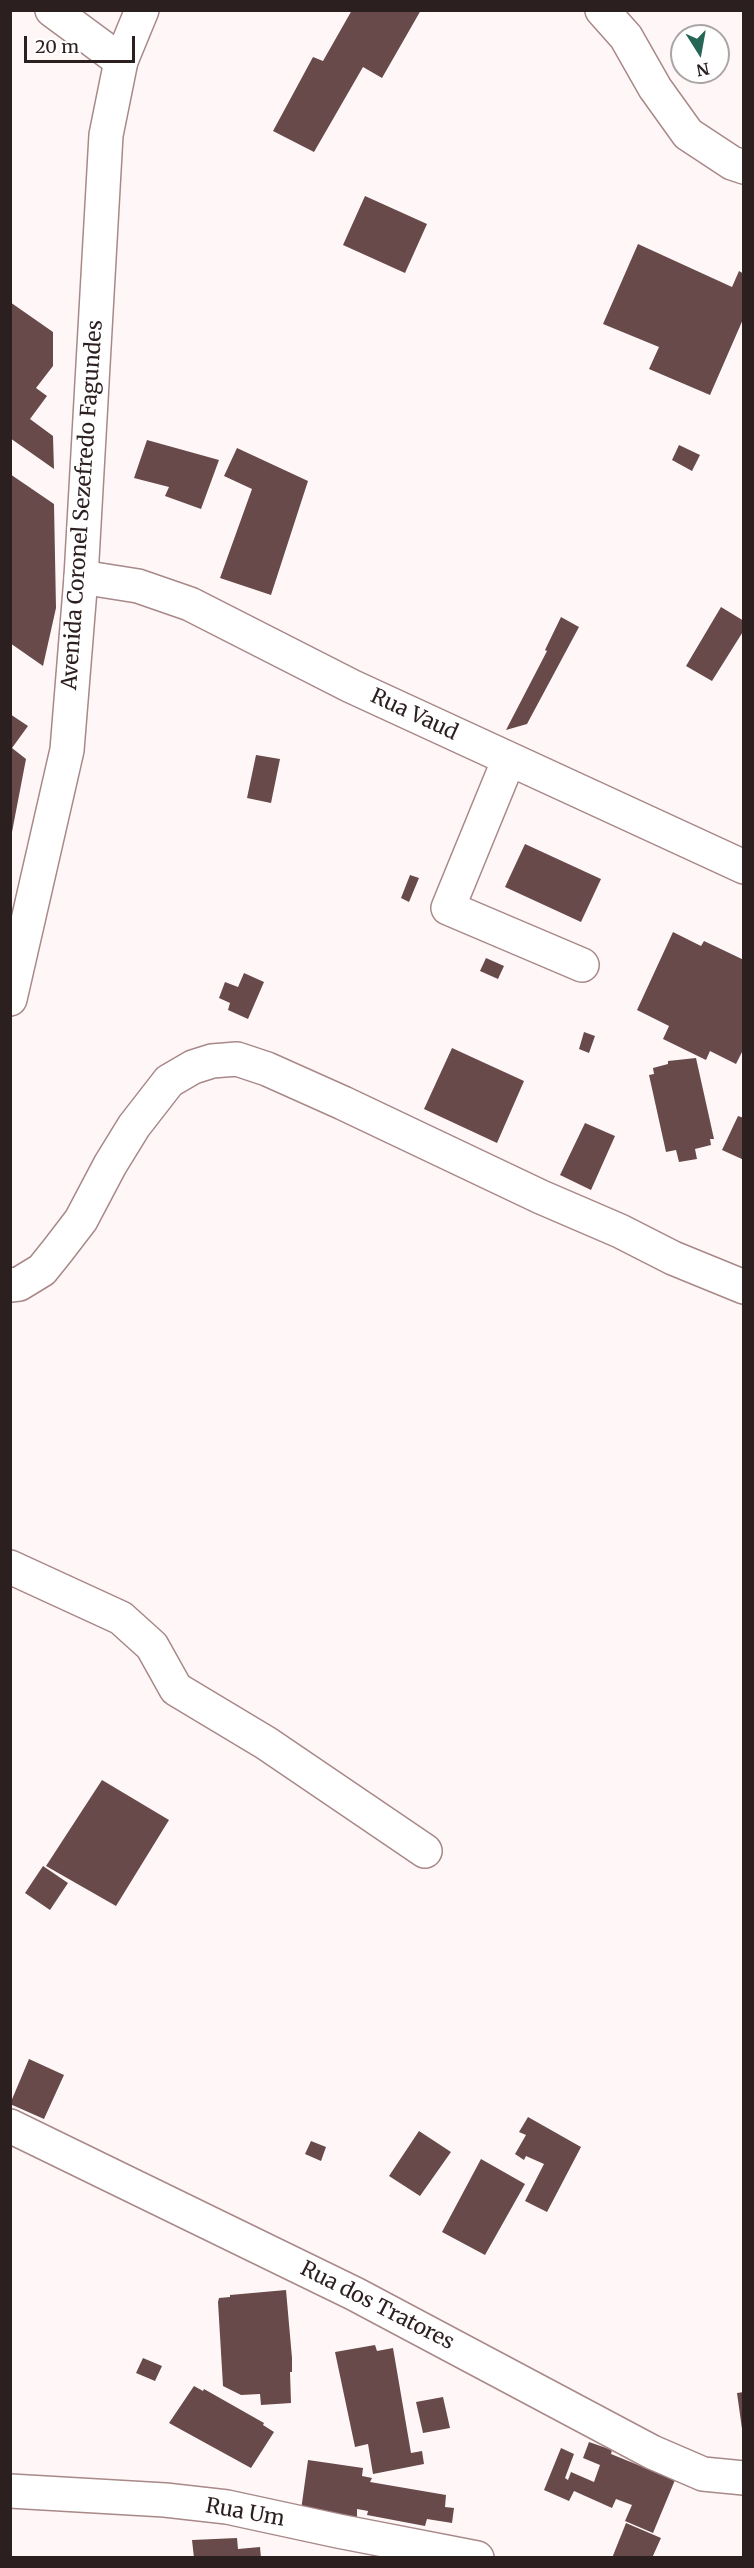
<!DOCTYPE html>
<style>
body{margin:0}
#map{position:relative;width:754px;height:2568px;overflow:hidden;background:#fff7f7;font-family:Merriweather,serif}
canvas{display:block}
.frame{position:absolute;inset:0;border:12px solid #2c1f20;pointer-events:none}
.north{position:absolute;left:670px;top:24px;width:60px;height:60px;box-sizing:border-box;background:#fff;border:2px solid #aba5a6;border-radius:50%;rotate:169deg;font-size:16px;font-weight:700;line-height:24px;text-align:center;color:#2c1f20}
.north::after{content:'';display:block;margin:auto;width:21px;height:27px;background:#256655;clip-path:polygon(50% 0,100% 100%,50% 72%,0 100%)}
.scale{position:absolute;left:24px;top:36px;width:111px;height:27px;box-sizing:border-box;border:3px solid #2c1f20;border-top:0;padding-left:8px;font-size:18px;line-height:21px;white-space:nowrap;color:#2c1f20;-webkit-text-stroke:4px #fff;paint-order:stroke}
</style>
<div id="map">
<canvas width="754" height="2568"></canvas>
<div class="frame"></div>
<div class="north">N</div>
<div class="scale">20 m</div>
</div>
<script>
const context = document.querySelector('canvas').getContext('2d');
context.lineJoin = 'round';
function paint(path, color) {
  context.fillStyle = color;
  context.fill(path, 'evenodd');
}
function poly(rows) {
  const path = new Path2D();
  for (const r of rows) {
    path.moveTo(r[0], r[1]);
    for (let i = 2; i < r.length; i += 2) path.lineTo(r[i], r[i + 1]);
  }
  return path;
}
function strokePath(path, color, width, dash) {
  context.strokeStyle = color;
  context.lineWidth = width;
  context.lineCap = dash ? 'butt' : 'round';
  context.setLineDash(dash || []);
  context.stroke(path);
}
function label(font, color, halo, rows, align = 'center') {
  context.font = font + ' Merriweather,serif';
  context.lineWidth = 6;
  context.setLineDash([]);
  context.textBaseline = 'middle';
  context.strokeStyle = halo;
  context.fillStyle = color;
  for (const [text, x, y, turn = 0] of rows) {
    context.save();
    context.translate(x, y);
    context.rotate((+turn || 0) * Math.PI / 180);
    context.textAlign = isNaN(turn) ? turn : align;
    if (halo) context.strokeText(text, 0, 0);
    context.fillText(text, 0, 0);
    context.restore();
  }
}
paint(poly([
 [352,10,421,10,382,78,363,67,314,152,273,131,313,57,323,61],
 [365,196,427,224,405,273,343,245],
 [638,244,732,287,739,271,744,274,744,317,710,395,649,369,659,347,603,324],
 [10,302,53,332,53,366,36,388,47,396,30,419,53,436,54,469,10,438],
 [147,440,219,460,201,509,165,496,169,487,134,478],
 [679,445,700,455,692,471,672,460],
 [237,448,308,481,271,595,220,578,252,489,224,476],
 [10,474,54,504,56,608,43,666,10,643],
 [721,607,744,621,744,630,712,681,686,666],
 [561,617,579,627,527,724,506,730,547,651,545,650],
 [10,714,28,726,12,748,26,759,12,832],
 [256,755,280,759,271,803,247,798],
 [525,844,601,879,581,922,505,887],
 [410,875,419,878,409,902,401,898],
 [673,932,701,946,704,941,744,960,744,1048,736,1064,710,1051,706,1060,663,1039,669,1026,637,1010],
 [486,958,504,966,498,979,480,971],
 [244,973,264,982,248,1019,228,1010,230,1003,219,998,225,982,238,987],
 [584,1032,595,1036,589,1053,579,1049],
 [452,1048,524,1081,497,1143,424,1109],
 [696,1058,714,1139,710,1139,711,1145,695,1149,697,1159,679,1162,676,1150,666,1152,649,1075,654,1074,653,1068,668,1064,668,1061],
 [738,1116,744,1118,744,1160,722,1150],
 [585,1123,615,1136,591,1190,560,1175],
 [102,1780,169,1820,116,1906,46,1866],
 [43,1866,68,1883,50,1910,25,1893],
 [29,2059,64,2075,44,2119,10,2104],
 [528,2117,581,2147,547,2212,525,2201,544,2164,526,2156,524,2160,515,2154,526,2135,519,2132],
 [419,2131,451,2152,420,2196,389,2176],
 [311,2141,326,2147,321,2161,305,2154],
 [481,2159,525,2184,485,2255,442,2232],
 [286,2290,292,2358,292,2372,290,2372,291,2403,261,2405,260,2394,241,2395,223,2386,218,2302,219,2298,230,2297,230,2295],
 [375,2345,377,2351,393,2348,411,2453,422,2451,424,2464,373,2474,368,2444,355,2447,335,2352],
 [143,2358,162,2366,155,2381,136,2373],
 [194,2386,203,2391,204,2389,264,2423,263,2425,274,2432,251,2468,169,2423],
 [744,2392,744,2429,742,2429,737,2393],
 [443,2397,450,2428,423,2433,416,2402],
 [589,2442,612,2450,611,2454,675,2480,653,2533,625,2521,632,2505,616,2499,612,2508,574,2491,569,2501,544,2490,561,2448,574,2454,565,2478,568,2480,571,2472,594,2482,600,2465,583,2458],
 [308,2460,363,2468,362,2476,372,2478,370,2482,446,2495,445,2507,454,2508,452,2523,427,2519,425,2526,367,2515,368,2511,357,2509,357,2518,301,2510],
 [626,2523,661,2538,652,2558,612,2558],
 [237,2538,238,2549,260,2547,261,2558,194,2558,192,2540]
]), '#684a4b');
const minor = poly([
 [52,10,121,61],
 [602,10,626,37,655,88,688,134,732,163,744,167],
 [81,577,138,586,190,604,351,686,744,867],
 [509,759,448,908,582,965],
 [10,1285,19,1284,42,1270,58,1250,81,1220,110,1165,134,1126,169,1081,193,1067,212,1061,237,1059,267,1069,343,1103,541,1197,620,1231,673,1258,744,1287],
 [10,1567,121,1618,152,1646,176,1689,266,1743,425,1851],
 [10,2126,355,2294,652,2452,703,2474,744,2478],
 [10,2491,165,2500,227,2507,338,2531,477,2558]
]);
const major = poly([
 [10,999,67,750,81,577,106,135,121,61,142,10]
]);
strokePath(minor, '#a88888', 36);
strokePath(major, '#a88888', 36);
strokePath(minor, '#fff', 33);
strokePath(major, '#fff', 33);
label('21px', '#2c1f20', '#fff', [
 ["Avenida Coronel Sezefredo Fagundes",83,505,-86],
 ["Rua Vaud",414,715,25],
 ["Rua dos Tratores",377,2306,27],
 ["Rua Um",245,2513,10]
]);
</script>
